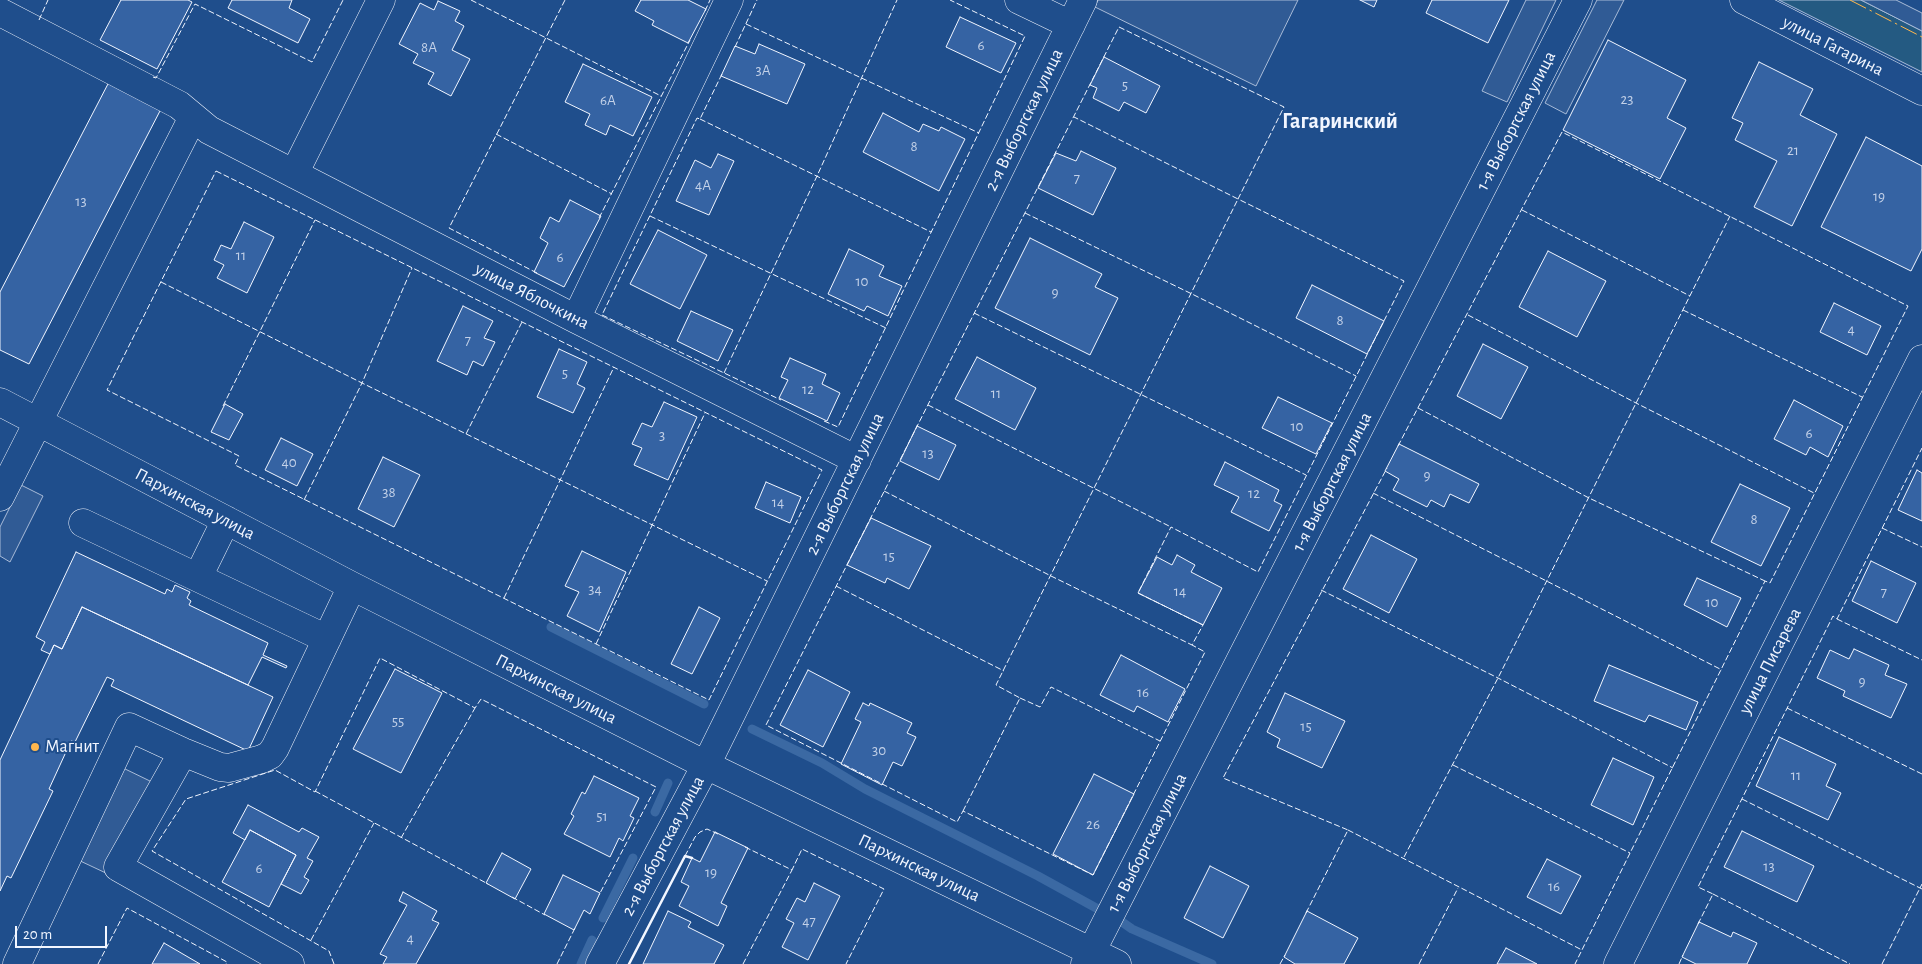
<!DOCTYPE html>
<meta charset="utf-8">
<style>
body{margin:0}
#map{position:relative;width:1922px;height:964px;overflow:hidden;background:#1f4e8c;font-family:"Alegreya Sans",sans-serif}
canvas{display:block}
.scale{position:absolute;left:15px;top:926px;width:92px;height:22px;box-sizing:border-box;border:2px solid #f2f6ff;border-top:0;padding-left:6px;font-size:15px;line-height:18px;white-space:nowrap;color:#f2f6ff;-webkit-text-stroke:4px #1f4e8c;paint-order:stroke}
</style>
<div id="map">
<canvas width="1922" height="964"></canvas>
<div class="scale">20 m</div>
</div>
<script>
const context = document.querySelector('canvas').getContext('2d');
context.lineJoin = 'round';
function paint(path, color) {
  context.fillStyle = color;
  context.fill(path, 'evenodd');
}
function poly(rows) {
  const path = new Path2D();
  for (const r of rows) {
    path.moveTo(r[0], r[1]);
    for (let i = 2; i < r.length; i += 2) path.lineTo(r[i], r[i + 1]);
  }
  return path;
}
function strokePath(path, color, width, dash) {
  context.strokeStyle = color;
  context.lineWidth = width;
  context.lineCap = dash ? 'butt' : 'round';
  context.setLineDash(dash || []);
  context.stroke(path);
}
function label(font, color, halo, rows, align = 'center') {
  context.font = font + ' "Alegreya Sans",sans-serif';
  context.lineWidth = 4;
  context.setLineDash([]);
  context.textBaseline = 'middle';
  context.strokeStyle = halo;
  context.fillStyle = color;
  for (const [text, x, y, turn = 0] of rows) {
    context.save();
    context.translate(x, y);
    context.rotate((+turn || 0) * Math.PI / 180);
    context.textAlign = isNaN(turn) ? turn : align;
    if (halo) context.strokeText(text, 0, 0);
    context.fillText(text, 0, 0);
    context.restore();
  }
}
const green = poly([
 [1779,0,1861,0,1922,31,1922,72,1779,0]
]);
paint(green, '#245a82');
strokePath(green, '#a8bbd7', 1);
const parking = poly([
 [1098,0,1298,0,1256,86,1095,7,1098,0],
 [1526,0,1556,0,1507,102,1482,91,1526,0],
 [1597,0,1624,0,1566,114,1545,103,1597,0],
 [1861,0,1896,0,1922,13,1922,31,1861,0],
 [21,485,43,496,10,562,0,556,0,527,21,485],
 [121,767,152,782,108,874,76,859,121,767]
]);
paint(parking, '#305b95');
strokePath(parking, '#a8bbd7', 1);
strokePath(poly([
 [551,627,704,704],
 [752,729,822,763,865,789,1038,876,1098,909],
 [655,812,668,783],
 [603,918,633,858],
 [1122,922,1132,929,1212,964],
 [581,964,592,940]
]), '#3b69a3', 9);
const building = poly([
 [121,0,188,0,192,2,157,69,100,40,121,0],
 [232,0,292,0,289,8,310,19,298,43,228,8,232,0],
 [641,0,688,0,706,9,688,43,652,25,654,21,635,11,641,0],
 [1360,0,1377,0,1374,7,1360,0],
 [1432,0,1509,0,1488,43,1426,13,1432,0],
 [438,1,460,11,455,21,464,26,452,50,470,59,451,96,428,84,434,73,413,63,418,54,399,44,420,3,434,10,438,1],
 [960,17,1016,43,1001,73,946,47,960,17],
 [1608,40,1686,80,1667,118,1686,128,1660,179,1563,130,1608,40],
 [759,44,805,64,787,104,721,76,735,46,755,54,759,44],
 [1104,57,1160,86,1146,113,1124,102,1119,111,1093,98,1097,88,1090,85,1104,57],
 [1759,62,1813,89,1800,115,1837,134,1792,226,1754,207,1777,161,1735,140,1743,123,1732,118,1759,62],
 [583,64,652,97,633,136,610,125,606,135,585,125,590,114,565,102,583,64],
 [109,82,161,109,29,364,0,350,0,292,109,82],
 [883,113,919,132,923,124,939,131,941,127,965,139,939,191,863,152,883,113],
 [1866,137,1922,166,1922,249,1911,271,1821,227,1866,137],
 [1081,151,1116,168,1093,215,1038,188,1056,153,1076,161,1081,151],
 [718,154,734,161,709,215,676,201,695,160,711,168,718,154],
 [570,200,601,216,564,287,534,272,548,243,540,238,550,217,559,222,570,200],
 [244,222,274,237,247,293,217,278,224,265,214,260,221,245,231,249,244,222],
 [658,230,707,255,680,309,630,284,658,230],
 [1030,238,1102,274,1095,287,1118,298,1090,355,995,308,1030,238],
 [849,249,884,266,879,276,902,286,888,316,867,306,864,311,828,294,849,249],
 [1548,251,1606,281,1577,337,1519,307,1548,251],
 [1312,285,1384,321,1367,354,1296,318,1312,285],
 [1834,303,1881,326,1867,355,1820,332,1834,303],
 [463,306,493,321,484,338,495,342,483,366,473,361,467,375,437,361,463,306],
 [691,311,733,330,718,361,677,341,691,311],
 [1483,344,1528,367,1501,419,1457,396,1483,344],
 [559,349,587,362,577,384,585,388,573,413,537,397,559,349],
 [977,357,1036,388,1015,430,955,399,977,357],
 [790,358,826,374,822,384,840,393,827,421,779,398,788,380,781,377,790,358],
 [1278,397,1332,423,1316,454,1262,428,1278,397],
 [1794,400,1843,426,1828,457,1810,447,1806,455,1774,439,1794,400],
 [664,402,697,417,668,480,634,465,642,448,632,444,642,423,652,427,664,402],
 [225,404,243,414,229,440,211,432,225,404],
 [917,426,956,445,939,480,900,461,917,426],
 [281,438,313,454,297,486,265,470,281,438],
 [1399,444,1479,484,1469,503,1450,494,1444,507,1431,500,1427,507,1393,490,1399,479,1385,471,1399,444],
 [383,457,420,475,394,527,358,509,383,457],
 [1225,462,1279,490,1274,501,1282,505,1269,531,1231,512,1239,497,1214,485,1225,462],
 [1917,470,1922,473,1922,521,1898,510,1917,470],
 [766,482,801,497,790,523,755,508,766,482],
 [1740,484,1790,508,1761,566,1711,542,1740,484],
 [871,518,931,546,909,589,887,578,885,583,847,565,871,518],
 [1371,535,1417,559,1389,613,1343,589,1371,535],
 [582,551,626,572,599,632,567,616,579,592,565,586,582,551],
 [76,552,165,594,167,589,172,592,175,585,190,592,187,598,191,601,189,605,268,643,263,655,287,666,286,668,262,657,248,685,82,607,62,649,54,645,50,654,41,650,45,642,36,637,76,552],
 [1177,555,1195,565,1191,572,1222,588,1203,625,1138,593,1157,557,1172,565,1177,555],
 [1871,561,1916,583,1897,623,1852,601,1871,561],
 [1697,578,1741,598,1727,627,1684,605,1697,578],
 [82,607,273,697,248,751,111,686,114,680,107,677,75,742,71,741,49,789,53,791,11,878,7,876,0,891,0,760,54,645,62,649,82,607],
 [699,607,720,618,692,674,671,664,699,607],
 [1854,649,1889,665,1885,675,1907,684,1891,718,1843,696,1845,691,1817,678,1830,650,1849,659,1854,649],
 [1121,655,1185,689,1168,722,1137,706,1134,712,1100,695,1121,655],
 [1609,665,1698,702,1686,730,1649,715,1645,722,1594,701,1609,665],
 [395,669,442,693,401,773,353,749,395,669],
 [808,670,850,692,823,747,780,725,808,670],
 [1285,693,1345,721,1322,768,1277,747,1280,739,1267,732,1285,693],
 [863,703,869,706,870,703,912,723,907,733,916,737,902,766,893,762,882,785,841,764,861,722,855,719,863,703],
 [1779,737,1836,764,1826,786,1841,793,1828,820,1756,786,1779,737],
 [1613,758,1654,777,1633,825,1591,805,1613,758],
 [1094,774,1134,794,1093,875,1053,854,1094,774],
 [594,776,639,798,630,816,634,818,623,841,619,838,610,857,564,834,574,816,571,814,582,792,585,794,594,776],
 [248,805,299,832,302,828,319,837,307,858,313,861,304,877,309,880,301,894,281,884,296,855,250,830,245,840,233,833,248,805],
 [250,830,296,855,269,907,222,882,250,830],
 [1742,831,1814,866,1797,902,1724,867,1742,831],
 [715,832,748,848,721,903,727,906,718,926,679,906,689,886,681,882,692,858,700,862,715,832],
 [502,853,531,869,515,899,486,883,502,853],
 [1547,859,1581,876,1561,914,1527,897,1547,859],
 [1210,866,1249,886,1223,938,1184,918,1210,866],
 [563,875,600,893,590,914,584,910,574,930,544,914,563,875],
 [814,883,840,896,808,960,782,947,794,923,786,919,797,898,805,902,814,883],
 [403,892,437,911,432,920,439,923,416,964,383,964,387,957,380,954,407,905,399,901,403,892],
 [668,911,691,922,688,927,724,945,714,964,643,964,668,911],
 [1307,911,1358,938,1344,964,1295,964,1284,957,1307,911],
 [1699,922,1731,937,1733,932,1757,943,1747,964,1696,964,1682,957,1699,922],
 [164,943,200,964,152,964,164,943],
 [1506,948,1537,964,1497,964,1506,948]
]);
paint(building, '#3563a3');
strokePath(building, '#f2f6ff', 1);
const minor = poly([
 [1019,0,1071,25],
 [0,12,179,105,209,130,576,319,857,460],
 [294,174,381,0],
 [576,319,729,0],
 [0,402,352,586,706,765,1117,964],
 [0,497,193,117],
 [83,523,327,639],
 [198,577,226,520],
 [183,752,118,867,290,964],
 [17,964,129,727,183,752,220,767,229,768,262,759,270,755,275,748,352,586],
 [600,964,706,765,1083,0],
 [1085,964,1578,0],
 [1618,964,1922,359]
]);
const major = poly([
 [1744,0,1922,91]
]);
strokePath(minor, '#f2f6ff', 29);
strokePath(major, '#f2f6ff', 29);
strokePath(minor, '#1f4e8c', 28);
strokePath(major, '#1f4e8c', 28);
strokePath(poly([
 [471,0,661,96],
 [705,11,710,0],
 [39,20,48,0],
 [746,24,979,133],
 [1119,27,1284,107,1238,199,1404,281,1258,572,1171,527,1138,593,1203,625,1192,645,1205,652,1093,875,963,811,957,822,766,725,1119,27],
 [735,47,757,0],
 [722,74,700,119,697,118,602,315,781,400],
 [153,77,156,78,195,4,312,62,343,0],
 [700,119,931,232],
 [496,134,612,194],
 [216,171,822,470,709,700,235,465,239,456,107,390,216,171],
 [1522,210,1690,296],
 [1025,213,1192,294,1356,376],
 [650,216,886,328],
 [599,218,690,40],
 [537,273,449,228,565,0],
 [161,282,362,383,412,268],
 [1683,310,1862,397],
 [974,313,1306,475],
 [1468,315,1636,403,1814,493],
 [724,373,817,176,897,0],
 [928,405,1171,527],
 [223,406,315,220],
 [1418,408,1589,498,1765,581],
 [824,421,838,427,1025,36,950,0],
 [466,434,522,322],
 [1398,446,1562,132,1908,306,1770,583,1765,581,1575,964],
 [884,491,1051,576,1192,645],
 [1373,493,1722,670],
 [304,500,362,383,767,581],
 [1882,528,1922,547],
 [836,586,1004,671],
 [1321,590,1498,678,1673,768],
 [504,598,614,367],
 [1837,619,1922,660],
 [596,644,705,413],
 [1020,698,1040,707,1051,687,1160,741],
 [1787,708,1922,774],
 [1453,765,1630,853],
 [315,791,488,884],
 [1742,799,1922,889],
 [963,811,1020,698,996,685,1238,199,1074,117],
 [1348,830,1582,950],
 [401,838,475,708],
 [745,847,792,870,802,849,884,889,846,964],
 [685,856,695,837,700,832,707,829,718,834],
 [1404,857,1498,678,1730,216],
 [1713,894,1850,964],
 [512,897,545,915],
 [1306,913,1348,830,1223,778,1387,468],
 [1698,924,1713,894,1698,887,1833,616,1837,619,1922,448],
 [311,940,374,823],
 [98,964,127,908,227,962,226,964],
 [334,964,329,951,152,851,186,799,275,770,315,792,380,658,475,708,481,699,656,787,599,895],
 [557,964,575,928],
 [743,964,792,870],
 [1280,964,1285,955],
 [1419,964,1458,888],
 [1679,964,1683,955],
 [1882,964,1922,884]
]), '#f2f6ff', 1, [6, 2.5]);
strokePath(poly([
 [629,964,685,856,692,858]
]), '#f2f6ff', 2.5);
strokePath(poly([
 [1850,0,1922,37]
]), '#ffb74d', 1, [18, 4, 2.5, 4]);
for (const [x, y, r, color] of [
 [35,747,5,"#ffb74d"]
]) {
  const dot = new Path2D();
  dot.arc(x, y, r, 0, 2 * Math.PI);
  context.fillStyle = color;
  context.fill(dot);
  strokePath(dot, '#1f4e8c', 2);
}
label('15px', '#c3d1e8', null, [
 ["6",981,45],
 ["8А",429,47],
 ["3А",763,70],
 ["5",1125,85],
 ["23",1627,99],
 ["6А",608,100],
 ["8",914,146],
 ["21",1793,150],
 ["7",1077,178],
 ["4А",703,185],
 ["19",1879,196],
 ["13",81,201],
 ["11",241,255],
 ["6",560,257],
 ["10",862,281],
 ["9",1055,292],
 ["8",1340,320],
 ["4",1851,329],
 ["7",468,340],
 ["5",565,373],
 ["12",808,389],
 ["11",996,393],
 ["10",1297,426],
 ["6",1809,433],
 ["3",662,435],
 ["13",928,453],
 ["40",289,462],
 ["9",1427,475],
 ["38",389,492],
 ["12",1254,493],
 ["14",778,502],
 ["8",1754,519],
 ["15",889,556],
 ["34",595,589],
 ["14",1180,591],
 ["7",1884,592],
 ["10",1712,602],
 ["9",1862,681],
 ["16",1143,692],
 ["55",398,721],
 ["15",1306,726],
 ["30",879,750],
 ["11",1796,775],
 ["51",602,816],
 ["26",1093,824],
 ["13",1769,866],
 ["6",259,868],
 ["19",711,872],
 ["16",1554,886],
 ["47",809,921],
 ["4",410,938]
]);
label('18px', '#f2f6ff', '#1f4e8c', [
 ["улица Гагарина",1833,46,27],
 ["2-я Выборгская улица",1024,120,-64],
 ["1-я Выборгская улица",1516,121,-63],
 ["улица Яблочкина",532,296,27],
 ["1-я Выборгская улица",1332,482,-63],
 ["2-я Выборгская улица",845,484,-64],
 ["Пархинская улица",195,504,28],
 ["улица Писарева",1770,661,-63],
 ["Пархинская улица",556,689,27],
 ["1-я Выборгская улица",1147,843,-63],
 ["2-я Выборгская улица",663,846,-62],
 ["Пархинская улица",919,868,26]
]);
label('18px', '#f2f6ff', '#1f4e8c', [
 ["Магнит",45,747]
], 'left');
label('bold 22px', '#f2f6ff', '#1f4e8c', [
 ["Гагаринский",1340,121]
]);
</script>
